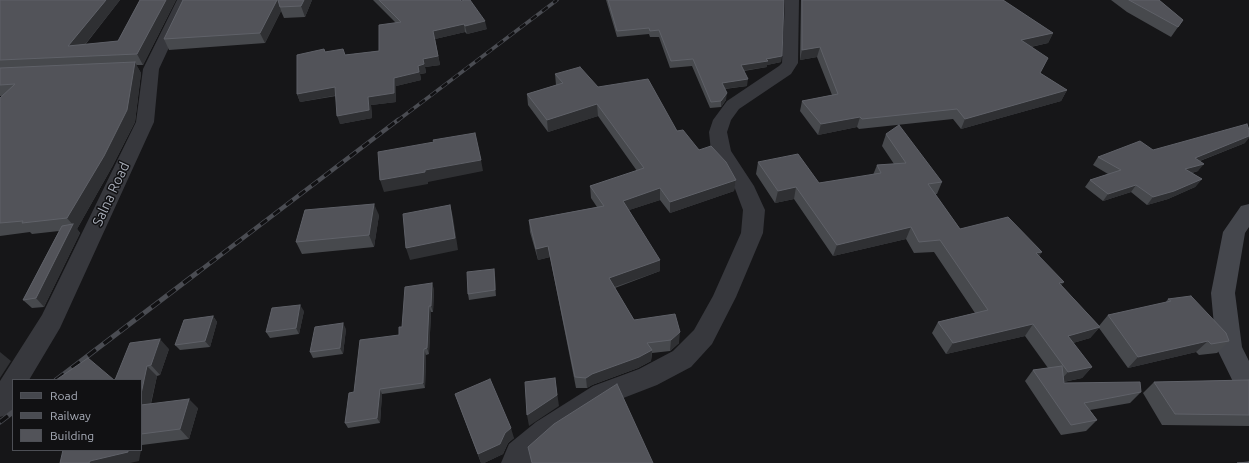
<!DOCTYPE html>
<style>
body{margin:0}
#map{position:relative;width:1249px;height:463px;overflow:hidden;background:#161618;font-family:Ubuntu,sans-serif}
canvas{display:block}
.legend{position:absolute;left:12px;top:379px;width:130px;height:72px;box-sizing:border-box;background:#111113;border:1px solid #4d4f55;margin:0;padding:5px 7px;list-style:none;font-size:12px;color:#a8adb8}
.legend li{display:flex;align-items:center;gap:8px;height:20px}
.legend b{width:20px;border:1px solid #4d4f55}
</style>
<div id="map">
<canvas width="1249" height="463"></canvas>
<ul class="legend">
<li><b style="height:5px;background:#45474d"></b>Road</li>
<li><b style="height:5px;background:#4a4c52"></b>Railway</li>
<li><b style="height:11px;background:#525359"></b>Building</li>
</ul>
</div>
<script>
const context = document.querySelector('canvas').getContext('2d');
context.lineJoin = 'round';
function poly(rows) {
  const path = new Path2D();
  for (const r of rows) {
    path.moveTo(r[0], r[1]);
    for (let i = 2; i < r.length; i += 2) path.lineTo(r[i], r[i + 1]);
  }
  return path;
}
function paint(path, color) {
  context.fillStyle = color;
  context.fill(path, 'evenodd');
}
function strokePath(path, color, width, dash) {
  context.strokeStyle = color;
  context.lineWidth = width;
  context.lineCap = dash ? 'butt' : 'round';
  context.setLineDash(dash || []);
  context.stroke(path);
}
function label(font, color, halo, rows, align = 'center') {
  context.font = font + ' Ubuntu,sans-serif';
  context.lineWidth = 3;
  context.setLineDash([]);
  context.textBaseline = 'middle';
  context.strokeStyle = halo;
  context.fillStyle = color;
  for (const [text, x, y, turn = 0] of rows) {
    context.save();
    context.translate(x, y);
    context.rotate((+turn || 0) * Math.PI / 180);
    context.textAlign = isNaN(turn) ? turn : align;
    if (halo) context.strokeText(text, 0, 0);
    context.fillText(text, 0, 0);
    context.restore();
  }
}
paint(poly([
 [177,0,191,0,159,69,154,122,60,328,29,380,13,380,13,408,10,414,0,417,0,381,42,315,136,122,143,69,177,0],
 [785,0,799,0,798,63,791,74,739,109,731,120,727,132,731,151,754,186,765,210,763,233,736,297,712,344,691,367,657,385,613,402,556,440,531,463,501,463,509,444,536,422,593,386,639,369,673,351,694,330,713,296,741,233,743,210,734,186,711,151,709,132,713,120,727,101,779,66,782,63,785,0]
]), '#37383d');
paint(poly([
 [1249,204,1249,227,1245,233,1235,293,1242,347,1249,361,1249,400,1240,396,1216,347,1211,293,1223,232,1241,206,1249,204]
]), '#45474d');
const railFar2 = poly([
 [397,121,557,0]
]);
const railFar1 = poly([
 [197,273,398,120]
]);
const rail = poly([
 [56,380,198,272],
 [0,422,13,412]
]);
strokePath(railFar2, '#4a4c52', 3.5);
strokePath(railFar1, '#4a4c52', 4.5);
strokePath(rail, '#4a4c52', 5);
strokePath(railFar2, '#111113', 2.5, [7]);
strokePath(railFar1, '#111113', 3, [8]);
strokePath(rail, '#111113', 3.5, [10]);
paint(poly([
 [0,0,120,0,85,45,118,41,140,0,176,0,143,65,136,65,141,73,135,122,112,167,77,229,80,233,44,307,32,308,23,300,59,231,32,234,30,232,0,236,0,98,2,96,0,96],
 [183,0,312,0,305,17,284,18,281,11,265,43,169,50,164,39],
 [373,0,460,0,487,29,467,34,465,32,435,39,440,65,425,67,426,73,420,74,421,80,396,86,396,102,371,105,372,118,340,124,336,96,300,102,297,94,325,52,345,55,379,51,396,23],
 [606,0,784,0,781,62,767,65,767,67,744,71,747,86,725,89,726,100,721,107,710,108,692,66,670,68,659,37,650,37,649,34,617,37],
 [801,0,1003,0,1053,33,1048,43,1031,47,1040,73,1067,90,1061,101,961,129,953,119,859,129,857,127,818,135,800,111,802,101,832,95,817,57,800,60],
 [1111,0,1159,0,1183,20,1171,37,1127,12],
 [555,74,598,87,677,131,736,180,734,191,670,213,660,200,629,210,660,271,615,288,634,320,679,343,670,351,652,353,651,361,638,368,592,385,587,388,576,388,550,257,538,260,530,232,529,220,597,207,591,198,590,186,637,171,598,116,548,132,528,105,527,94,556,85],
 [886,134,942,182,937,194,935,194,960,229,1039,256,1062,286,1099,326,1108,315,1165,303,1168,299,1229,341,1217,353,1199,355,1196,352,1128,368,1099,328,1090,338,1073,343,1092,367,1082,378,1064,382,1064,383,1141,392,1130,403,1090,410,1097,420,1086,431,1061,435,1025,381,1033,370,1048,368,1025,336,946,354,932,333,938,322,975,313,934,252,914,253,906,239,833,256,794,199,775,203,756,174,758,162,819,183,873,175,877,165,894,164,882,146],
 [1245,143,1200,161,1198,171,1192,173,1202,179,1195,187,1168,199,1147,205,1131,192,1103,201,1085,187,1090,180,1108,174,1093,165,1098,157,1153,150],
 [379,215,374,247,302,254,296,242],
 [494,269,495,275,496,296,469,300,468,294],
 [434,289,433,312,431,312,429,354,426,355,425,388,382,394,380,423,348,428,345,423,354,392,399,335,402,327],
 [304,311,299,334,270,338,266,332],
 [213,316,217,322,210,347,180,350,175,345],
 [346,329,343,354,313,358,310,352],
 [169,349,160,375,157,376,151,404,198,408,189,439,142,445,141,449,141,380,115,380],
 [1249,380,1249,426,1162,425,1143,393,1154,382],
 [455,394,514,438,508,443,503,454,484,463,481,463]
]), '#47494d');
paint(poly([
 [106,0,120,0,75,57,68,46],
 [166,0,176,0,143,65,137,54],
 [277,0,279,0,280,7,281,11,265,43,260,33],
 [304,0,312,0,305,17,301,6],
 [485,21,487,29,467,34,465,26],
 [464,24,465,32,435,39,440,65,425,67,426,73,420,74,421,80,396,86,396,102,371,105,372,118,340,124,337,116,368,97,394,78,418,66,423,59,433,31],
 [1053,33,1048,43,1016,50,1021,40],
 [820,47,817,57,800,60,802,50],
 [782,56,781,62,767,65,767,67,740,71,741,65],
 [135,62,141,73,135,122,112,167,77,229,80,233,44,307,36,298,73,225,67,218],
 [748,79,747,86,722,89,722,83],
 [335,87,338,95,300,102,297,94],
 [1067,90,1061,101,961,129,965,119],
 [727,93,726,100,721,107,721,101],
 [597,104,598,116,548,132,547,120],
 [860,117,857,127,818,135,821,124],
 [1249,136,1249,138,1245,143,1189,165,1195,158],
 [481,160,483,171,428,182,428,184,384,192,380,180,425,170],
 [1204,164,1198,171,1179,176,1185,169],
 [1202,179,1195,187,1168,199,1147,205,1153,197],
 [736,180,734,191,670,213,670,202],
 [1136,185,1131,192,1103,201,1108,194],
 [796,187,794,199,775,203,778,191],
 [660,188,660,200,623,212,623,201],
 [374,204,379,215,374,247,369,235],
 [450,205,453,217,458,250,410,260,406,248],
 [911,227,906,239,833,256,837,245],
 [548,246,550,257,538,260,536,249],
 [1042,252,1034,264,1036,253],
 [660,260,660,271,609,289,609,278],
 [494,269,495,275,496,296,495,290],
 [1064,282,1056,293,1059,283],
 [432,283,434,289,433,312,431,306],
 [300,305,304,311,299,334,296,328],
 [429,306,431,312,429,354,427,348],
 [213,316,217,322,210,347,205,341],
 [343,323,346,329,343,354,340,348],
 [1033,324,1025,336,946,354,953,343],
 [1100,327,1090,338,1059,347,1068,336],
 [680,332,679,343,670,351,671,340],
 [160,339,169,349,160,375,151,365],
 [1208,341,1196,352,1128,368,1138,357],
 [424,349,426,355,425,388,423,383],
 [652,350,651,361,638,368,592,385,587,388,586,378,592,374],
 [0,352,11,361,0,378],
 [147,366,157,376,148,415,141,408,141,394],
 [1092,367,1082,378,1058,383,1068,372],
 [555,378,559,406,529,426,527,415],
 [380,389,382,394,380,423,377,418],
 [189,399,198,408,189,439,180,429],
 [511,428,514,438,508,443,503,454,484,463,481,463,478,454],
 [128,450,141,450,139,461,130,463,89,463,90,461]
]), '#2f3033');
const building = poly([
 [0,0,106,0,68,46,118,41,140,0,166,0,137,54,0,60,0,0],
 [183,0,277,0,260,33,164,39,183,0],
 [278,0,304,0,301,6,280,7,278,0],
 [379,0,460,0,461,1,465,0,470,0,485,21,465,26,464,24,433,31,438,56,423,59,424,64,418,66,419,72,394,78,394,93,368,97,369,110,337,116,335,87,297,94,297,55,324,49,325,52,343,49,345,55,379,51,379,25,401,22,379,0],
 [608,0,784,0,782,56,766,59,768,61,741,65,748,79,722,83,727,93,721,101,711,102,693,59,671,61,659,30,650,31,649,28,617,31,608,0],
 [802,0,1003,0,1053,33,1021,40,1048,58,1040,73,1067,90,965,119,957,109,862,119,860,117,821,124,802,101,838,94,820,47,802,50,802,0],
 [1129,0,1159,0,1183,20,1178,27,1129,0],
 [135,62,127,110,104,156,67,218,22,223,23,221,0,223,0,98,15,84,0,85,0,68,135,62],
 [580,67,598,87,648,79,677,131,683,130,699,150,711,146,726,162,736,180,670,202,660,188,623,201,660,260,609,278,634,320,675,314,680,332,671,340,647,343,652,350,639,357,592,374,586,378,575,377,548,246,536,249,529,220,604,206,590,186,644,168,597,104,547,120,527,94,563,83,555,74,580,67],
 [1247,124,1249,130,1249,136,1195,158,1204,164,1185,169,1202,179,1174,191,1153,197,1136,185,1108,194,1090,180,1121,170,1098,157,1140,141,1153,150,1247,124],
 [899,125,942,182,928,184,960,229,1008,217,1042,252,1036,253,1064,282,1059,283,1100,327,1068,336,1092,367,1068,372,1033,324,953,343,938,322,988,310,940,240,919,242,911,227,837,245,796,187,778,191,758,162,798,154,819,183,881,173,877,165,906,163,886,134,899,125],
 [475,133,481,160,425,170,425,172,380,180,378,152,434,142,433,140,475,133],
 [374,204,369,235,296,242,305,210,374,204],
 [450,205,455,238,406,248,403,214,450,205],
 [73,224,36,298,23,300,62,226,73,224],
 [494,269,495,290,468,294,467,272,494,269],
 [432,283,431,306,429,306,427,348,424,349,423,383,380,389,377,418,345,423,349,393,354,392,360,340,399,335,399,327,402,327,405,287,432,283],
 [1191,296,1226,333,1229,341,1211,344,1208,341,1138,357,1108,315,1171,301,1168,299,1191,296],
 [300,305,296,328,266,332,272,308,300,305],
 [213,316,205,341,175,345,184,320,213,316],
 [343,323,340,348,310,352,315,327,343,323],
 [160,339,151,365,147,366,141,394,141,380,115,380,130,343,160,339],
 [88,358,114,380,56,380,88,358],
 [1062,366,1064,383,1140,382,1141,392,1084,403,1097,420,1071,425,1033,370,1062,366],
 [555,378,557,395,527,415,525,382,555,378],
 [490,379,511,428,505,433,500,444,478,454,455,394,490,379],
 [1249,380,1249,415,1175,414,1154,382,1249,380],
 [617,384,653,463,532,463,528,447,554,424,617,384],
 [189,399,180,429,141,434,141,405,189,399],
 [63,450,128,450,128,452,90,461,89,463,60,463,63,450],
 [1249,462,1249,463,1237,463,1249,462]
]);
paint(building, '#525359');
strokePath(building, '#5f6168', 1);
label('14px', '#a8adb8', '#111113', [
 ["Salna Road",111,194,-65]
]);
</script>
